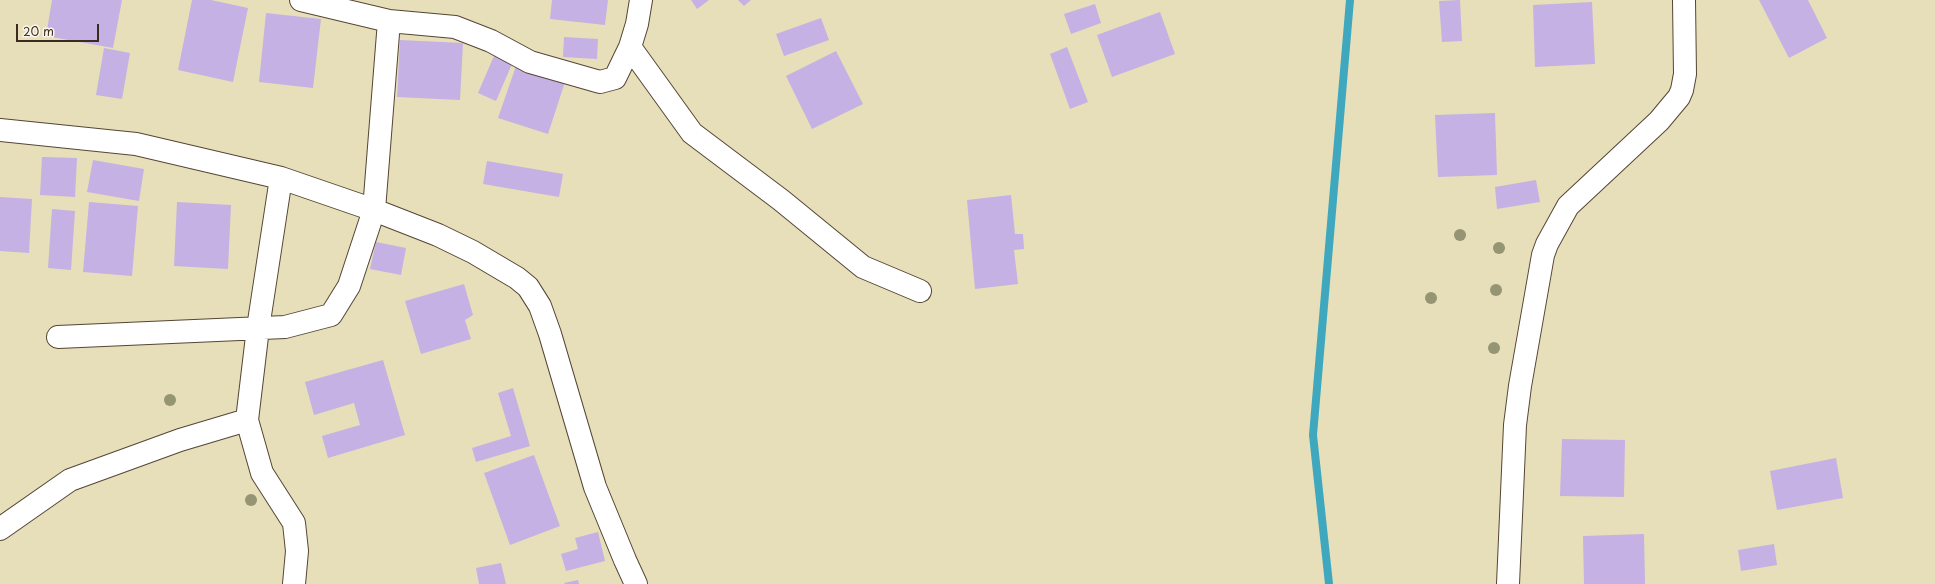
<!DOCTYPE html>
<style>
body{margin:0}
#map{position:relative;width:1935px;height:584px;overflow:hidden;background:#e7dfb9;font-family:"Playpen Sans",sans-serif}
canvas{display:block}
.scale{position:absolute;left:16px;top:24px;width:83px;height:18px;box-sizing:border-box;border:2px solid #3b2a1e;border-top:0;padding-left:5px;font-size:12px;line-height:14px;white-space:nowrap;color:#3b2a1e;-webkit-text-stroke:3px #fbf7ec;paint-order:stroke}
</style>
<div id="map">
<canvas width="1935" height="584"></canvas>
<div class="scale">20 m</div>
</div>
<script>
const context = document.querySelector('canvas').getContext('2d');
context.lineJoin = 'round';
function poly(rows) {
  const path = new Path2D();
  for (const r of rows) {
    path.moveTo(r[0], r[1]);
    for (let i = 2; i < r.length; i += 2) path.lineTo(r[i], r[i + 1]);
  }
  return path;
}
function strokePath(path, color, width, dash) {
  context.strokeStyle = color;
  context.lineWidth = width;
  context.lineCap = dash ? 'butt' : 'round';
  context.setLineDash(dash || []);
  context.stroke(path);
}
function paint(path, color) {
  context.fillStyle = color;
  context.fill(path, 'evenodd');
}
strokePath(poly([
 [1329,584,1313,435,1350,0]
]), '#3fa8bf', 8);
paint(poly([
 [52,0,122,0,113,48,46,36],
 [192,0,211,0,248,8,233,82,178,70],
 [552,0,608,0,605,25,550,19],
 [691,0,709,0,697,9],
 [738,0,751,0,744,6],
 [1460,0,1462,41,1442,42,1439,1],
 [1759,0,1808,0,1827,38,1789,58],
 [1592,2,1595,64,1535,67,1533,5],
 [1095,4,1101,23,1071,34,1064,14],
 [1160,12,1175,54,1112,77,1097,35],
 [266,13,321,19,313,88,259,82],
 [821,18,829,40,784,56,776,34],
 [564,37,598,39,597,59,563,57],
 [400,40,463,43,460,100,397,97],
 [1067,47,1088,102,1070,109,1050,54],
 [104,48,130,53,122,99,96,95],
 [836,51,863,104,812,129,786,76],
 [494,56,512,64,496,101,478,93],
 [516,66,565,82,548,134,498,118],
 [1495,113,1497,175,1438,177,1435,115],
 [42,157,77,158,75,197,40,195],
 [93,160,144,169,139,201,87,192],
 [487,161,563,174,559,197,483,184],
 [1536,180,1540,202,1497,209,1495,187],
 [1011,195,1015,234,1023,234,1024,249,1014,250,1018,284,975,289,967,200],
 [0,197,32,199,29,253,0,251],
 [89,202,138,206,132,276,83,272],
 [177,202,231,205,228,269,174,266],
 [52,209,75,211,71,270,48,268],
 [376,242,406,248,401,275,370,269],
 [464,284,473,315,465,320,471,339,421,354,405,301],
 [383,360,405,435,328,458,322,436,360,425,354,403,314,415,305,382],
 [513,388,530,446,476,462,472,448,511,436,498,393],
 [1562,439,1625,440,1624,497,1560,496],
 [534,455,560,526,510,545,484,473],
 [1836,458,1843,498,1777,510,1770,471],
 [598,532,605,561,566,571,561,554,578,549,575,538],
 [1644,534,1645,584,1584,584,1583,536],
 [1774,544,1777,565,1741,571,1738,550],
 [501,563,506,584,479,584,476,568],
 [578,580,579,584,565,584,564,583]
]), '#c5b1e3');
const minor = poly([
 [301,0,389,21,455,27,491,41,530,62,600,82,615,78,630,47,637,24,641,0],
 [630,47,692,133,781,200,863,267,920,291],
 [0,130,136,144,281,178,374,210,438,235,473,252,517,278,528,287,540,306,550,334,595,487,625,560,636,584],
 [281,178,258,328,247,420,262,473,294,523,297,551,294,584],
 [58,337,285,327,331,315,349,286,374,210,389,21],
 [0,529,70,480,180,440,247,420],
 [1508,584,1515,425,1520,386,1543,255,1547,244,1568,206,1659,121,1679,97,1682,90,1685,74,1684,0]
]);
strokePath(minor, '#554535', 24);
strokePath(minor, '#fff', 22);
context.fillStyle = '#959473';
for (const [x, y] of [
 [1460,235],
 [1499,248],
 [1496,290],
 [1431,298],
 [1494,348],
 [170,400],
 [251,500]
]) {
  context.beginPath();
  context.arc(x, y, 6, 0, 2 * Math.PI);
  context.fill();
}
</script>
